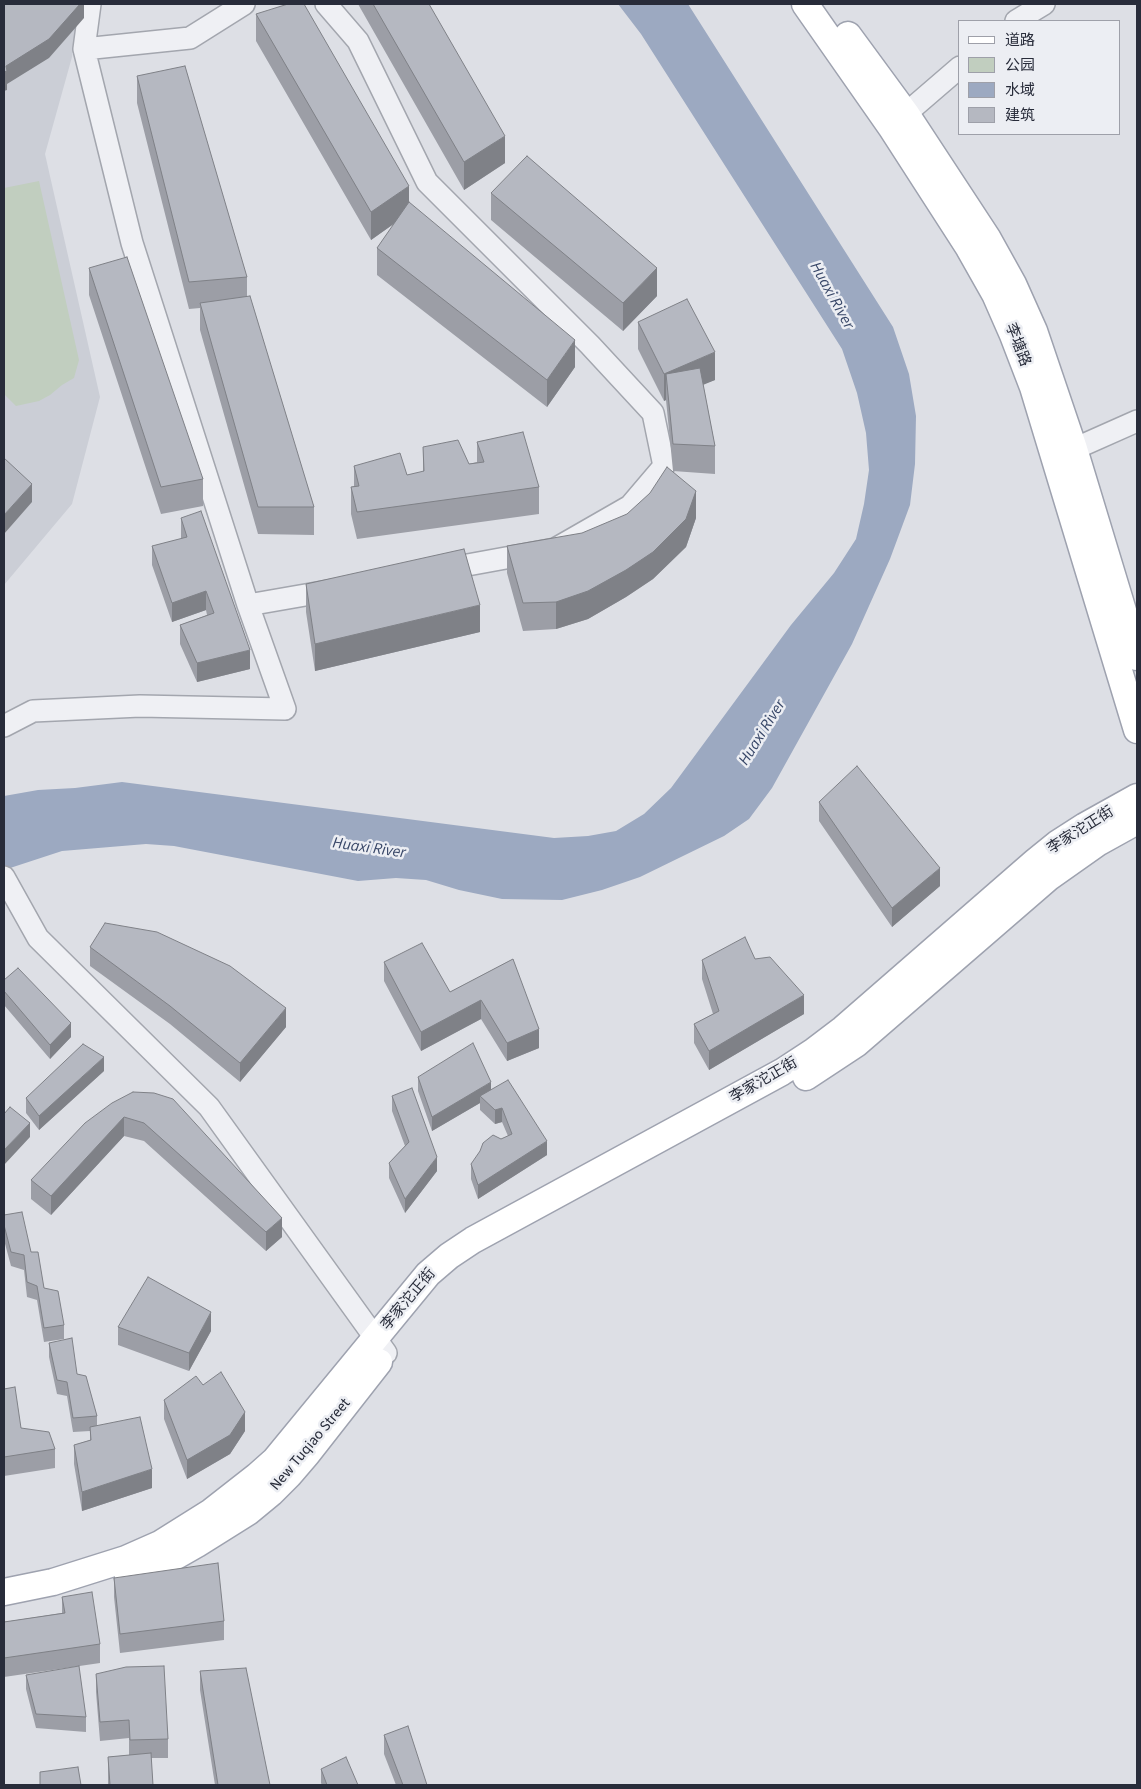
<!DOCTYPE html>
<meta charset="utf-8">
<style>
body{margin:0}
#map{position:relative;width:1141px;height:1789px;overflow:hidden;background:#dddfe5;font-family:"Source Sans 3","Noto Sans SC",sans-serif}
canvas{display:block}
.frame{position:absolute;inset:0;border:5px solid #282c3a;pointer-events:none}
.legend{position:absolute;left:958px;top:20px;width:162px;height:115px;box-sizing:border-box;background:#eceef3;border:1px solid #9ea0a9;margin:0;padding:6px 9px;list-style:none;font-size:15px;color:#282c3a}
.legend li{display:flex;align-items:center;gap:10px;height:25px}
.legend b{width:25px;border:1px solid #9ea0a9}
</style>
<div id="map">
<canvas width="1141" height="1789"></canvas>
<div class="frame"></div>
<ul class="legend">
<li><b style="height:6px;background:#fff"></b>道路</li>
<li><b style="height:14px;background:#c1cebf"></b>公园</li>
<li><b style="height:14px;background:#9ca9c1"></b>水域</li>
<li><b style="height:14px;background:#b5b8c1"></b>建筑</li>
</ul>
</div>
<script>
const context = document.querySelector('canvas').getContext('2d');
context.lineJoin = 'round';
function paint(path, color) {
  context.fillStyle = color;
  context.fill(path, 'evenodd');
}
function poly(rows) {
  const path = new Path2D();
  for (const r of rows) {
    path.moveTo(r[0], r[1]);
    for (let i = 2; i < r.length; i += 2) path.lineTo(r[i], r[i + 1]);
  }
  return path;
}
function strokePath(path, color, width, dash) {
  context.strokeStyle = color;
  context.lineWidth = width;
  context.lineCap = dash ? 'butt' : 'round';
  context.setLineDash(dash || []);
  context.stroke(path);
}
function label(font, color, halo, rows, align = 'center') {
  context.font = font + ' "Source Sans 3","Noto Sans SC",sans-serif';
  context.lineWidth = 5;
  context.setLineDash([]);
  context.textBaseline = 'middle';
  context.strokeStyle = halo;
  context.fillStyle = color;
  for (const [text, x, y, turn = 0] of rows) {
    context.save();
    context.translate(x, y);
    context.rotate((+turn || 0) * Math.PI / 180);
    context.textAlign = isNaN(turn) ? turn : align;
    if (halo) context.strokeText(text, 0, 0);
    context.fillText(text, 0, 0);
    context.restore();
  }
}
paint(poly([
 [4,4,78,4,72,57,45,154,100,397,72,504,4,585]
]), '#cbced6');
paint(poly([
 [39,181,79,360,74,378,62,385,50,395,39,401,16,406,4,394,4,188]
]), '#c1cebf');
paint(poly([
 [618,4,688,4,893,327,909,374,916,416,915,464,910,505,890,559,852,644,772,788,749,819,724,836,640,877,602,890,562,900,502,899,459,890,426,880,396,878,358,881,174,846,146,844,62,851,4,870,4,796,38,790,75,788,122,782,554,838,588,836,616,831,644,814,671,788,791,625,834,573,856,539,864,504,869,470,866,433,857,393,842,349,641,34]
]), '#9ca9c1');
const minor = poly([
 [326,4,358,41,427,182,590,345,653,413,664,466,630,506,555,549,440,570],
 [1016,21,1044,4],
 [84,49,190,38,244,4],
 [895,123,960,67],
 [1074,449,1137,421],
 [248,605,334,590],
 [4,726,33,711,140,706,285,709,248,605,132,243,84,49,90,4],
 [4,877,38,938,209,1107,386,1353]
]);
const major = poly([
 [805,4,891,127,969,248,995,294,1013,335,1033,387,1137,730],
 [848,35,906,114,988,239,1013,284,1034,331,1074,449,1137,657],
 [806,1077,856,1044,1048,878,1099,842,1137,821],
 [128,1577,169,1560,197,1544,248,1512,271,1493,289,1475,307,1454,379,1362],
 [4,1592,53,1582,126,1559,160,1544,211,1512,257,1476,275,1460,428,1274,449,1256,473,1240,782,1072,814,1051,843,1029,1036,861,1057,844,1085,826,1137,797]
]);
strokePath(minor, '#a3a6ae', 24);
strokePath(major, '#9ea2af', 29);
strokePath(minor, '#eff0f4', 21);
strokePath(major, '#fff', 26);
paint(poly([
 [358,4,429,4,505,163,464,190],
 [256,14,409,202,575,367,547,407,377,275,377,248,395,223,371,240,256,41],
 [137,76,247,277,247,296,314,507,314,535,258,534,200,330,200,308,189,309,137,103],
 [491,193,657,296,623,331,491,220],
 [89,268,203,479,203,506,161,514,89,295],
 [638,322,715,380,703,384,715,446,715,474,673,471,666,400,664,401,638,349],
 [477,442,539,487,539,514,357,539,351,514,351,487,354,486,354,466,407,475,423,472,423,447,469,464,477,462],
 [181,518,250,669,197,682,180,644,180,625,207,615,206,610,172,622,152,565,152,546,181,539],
 [696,518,686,547,653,579,626,597,588,619,556,629,523,631,507,573,507,546],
 [306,584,480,632,315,671,306,612],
 [819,802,940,886,892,927,819,821],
 [90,947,286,1027,240,1082,170,1024,90,966],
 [513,959,539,1048,507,1061,481,1019,421,1051,384,981,384,962,450,992],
 [755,959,804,1014,709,1070,694,1043,694,1024,713,1014,702,979,702,960],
 [4,980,71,1037,50,1059,4,1005],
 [104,1071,39,1130,26,1113,26,1098],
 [418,1077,491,1090,547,1155,478,1199,471,1179,471,1164,501,1139,508,1136,502,1122,495,1124,480,1110,480,1103,432,1131,418,1091],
 [133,1092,282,1237,266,1251,144,1141,124,1136,51,1215,31,1199,31,1180],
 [392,1096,437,1171,405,1213,389,1178,389,1163,405,1146,392,1111],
 [4,1215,31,1252,44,1288,64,1325,64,1339,44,1342,37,1300,27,1297,24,1270,11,1266,4,1240],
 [118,1327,211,1331,189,1371,118,1345],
 [49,1343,77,1374,97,1416,97,1425,152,1488,82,1511,74,1464,74,1445,90,1440,90,1431,73,1432,67,1396,57,1394,49,1357],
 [203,1385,245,1431,230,1454,187,1479,164,1419,164,1400],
 [4,1389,21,1428,55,1449,55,1468,4,1476],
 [114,1578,224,1621,224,1640,120,1653,114,1597],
 [62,1597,100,1644,100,1663,4,1677,4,1622,62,1613],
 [200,1671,270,1785,215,1785,200,1690],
 [96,1674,168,1739,168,1758,151,1758,153,1785,108,1785,108,1757,129,1755,129,1738,100,1741,96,1692],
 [26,1675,86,1717,86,1732,36,1728,26,1689],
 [384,1735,427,1785,396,1785,384,1754],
 [321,1769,358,1785,322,1785,321,1783]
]), '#9c9ea6');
paint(poly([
 [80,4,84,4,84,18,49,58,7,84,7,90,4,91,4,72,6,66],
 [505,136,505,163,464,190,464,162],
 [409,186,409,213,371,240,371,212],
 [657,268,657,296,623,331,623,303],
 [575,340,575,367,547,407,547,380],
 [715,352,715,380,669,399,666,374,666,400,664,401,664,374],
 [32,484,32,502,4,534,4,515],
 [696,491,696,518,686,547,653,579,626,597,588,619,556,629,556,602],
 [206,591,206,610,172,622,172,603],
 [480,605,480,632,315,671,315,644],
 [250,650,250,669,197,682,197,663],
 [940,868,940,886,892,927,892,908],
 [804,995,804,1014,709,1070,709,1051],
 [481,1000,481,1019,421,1051,421,1032],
 [286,1008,286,1027,240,1082,240,1063],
 [71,1023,71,1037,50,1059,50,1045],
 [539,1029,539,1048,507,1061,507,1043],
 [5,1046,5,1065,4,1066,4,1047],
 [104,1057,104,1071,39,1130,39,1116],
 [491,1082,491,1096,480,1096,480,1103,432,1131,432,1117],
 [502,1108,502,1122,495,1124,495,1110],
 [124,1117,124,1136,51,1215,51,1196],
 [30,1123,30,1137,4,1165,4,1150],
 [547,1141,547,1155,478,1199,478,1185],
 [437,1157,437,1171,405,1213,405,1199],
 [282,1218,282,1237,266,1251,266,1232],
 [211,1312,211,1331,189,1371,189,1353],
 [245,1412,245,1431,230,1454,187,1479,187,1460],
 [152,1469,152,1488,82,1511,82,1492]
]), '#7f8187');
const building = poly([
 [4,4,80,4,49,39,6,66,7,71,4,72,4,4],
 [288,4,304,4,409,186,371,212,256,14,288,4],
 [373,4,429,4,505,136,464,162,373,4],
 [185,66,247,277,189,282,137,76,185,66],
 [527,156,657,268,623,303,491,193,527,156],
 [409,202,575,340,547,380,377,248,409,202],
 [127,257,203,479,161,487,89,268,127,257],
 [250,296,314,507,258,507,200,303,250,296],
 [687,299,715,352,664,374,638,322,687,299],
 [700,368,715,446,673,444,666,374,700,368],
 [523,432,539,487,357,512,351,487,359,486,354,466,400,453,407,475,424,471,423,447,458,440,469,464,484,462,477,442,523,432],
 [4,458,32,484,4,515,4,458],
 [667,467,696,491,686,519,653,552,626,570,588,591,556,602,523,603,507,546,582,533,627,514,650,493,667,467],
 [201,511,250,650,197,663,180,625,214,613,206,591,172,603,152,546,187,537,181,518,201,511],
 [464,549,480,605,315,644,306,584,464,549],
 [857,766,940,868,892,908,819,802,857,766],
 [105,923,157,932,230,966,286,1008,240,1063,170,1006,90,947,105,923],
 [745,937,755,959,770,957,804,995,709,1051,694,1024,719,1011,702,960,745,937],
 [422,943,450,992,513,959,539,1029,507,1043,481,1000,421,1032,384,962,422,943],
 [18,968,71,1023,50,1045,4,991,4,980,18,968],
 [473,1043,491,1082,432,1117,418,1077,473,1043],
 [83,1044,104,1057,39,1116,26,1098,83,1044],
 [508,1080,547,1141,478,1185,471,1164,480,1151,483,1143,493,1135,501,1139,512,1134,502,1108,495,1110,480,1096,508,1080],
 [412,1088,437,1157,405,1199,389,1163,409,1142,392,1096,412,1088],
 [133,1092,154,1093,173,1099,282,1218,266,1232,144,1123,124,1117,51,1196,31,1180,85,1123,112,1103,133,1092],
 [10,1107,30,1123,4,1150,4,1114,10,1107],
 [22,1212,31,1252,38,1252,44,1288,58,1291,64,1325,44,1328,37,1286,27,1282,24,1255,11,1252,4,1225,4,1215,22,1212],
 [148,1277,211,1312,189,1353,118,1327,148,1277],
 [72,1338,77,1374,86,1376,97,1416,73,1418,67,1382,57,1380,49,1343,72,1338],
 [221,1372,245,1412,230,1435,187,1460,164,1400,196,1376,203,1385,221,1372],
 [15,1387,21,1428,49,1432,55,1449,4,1457,4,1389,15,1387],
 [140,1417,152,1469,82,1492,74,1445,91,1440,90,1427,140,1417],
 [218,1563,224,1621,120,1634,114,1578,218,1563],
 [92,1592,100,1644,4,1658,4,1622,65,1613,62,1597,92,1592],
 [79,1666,86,1717,36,1714,26,1675,79,1666],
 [164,1666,168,1739,130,1740,129,1720,100,1722,96,1674,126,1667,164,1666],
 [246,1668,270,1785,218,1785,200,1671,246,1668],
 [408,1726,427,1785,403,1785,384,1735,408,1726],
 [151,1753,153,1785,110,1785,108,1757,151,1753],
 [346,1757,358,1785,327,1785,321,1769,346,1757],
 [78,1767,81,1785,40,1785,40,1772,78,1767]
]);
paint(building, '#b5b8c1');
strokePath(building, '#7f8187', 1);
label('15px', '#282c3a', '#eceef3', [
 ["李塘路",1017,345,69],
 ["李家沱正街",1081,831,-32],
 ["李家沱正街",764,1081,-30],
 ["李家沱正街",409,1300,-50],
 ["New Tuqiao Street",311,1445,-50]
]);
label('italic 16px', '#384768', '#eceef3', [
 ["Huaxi River",831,296,61],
 ["Huaxi River",763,733,-58],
 ["Huaxi River",369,849,8]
]);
</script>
